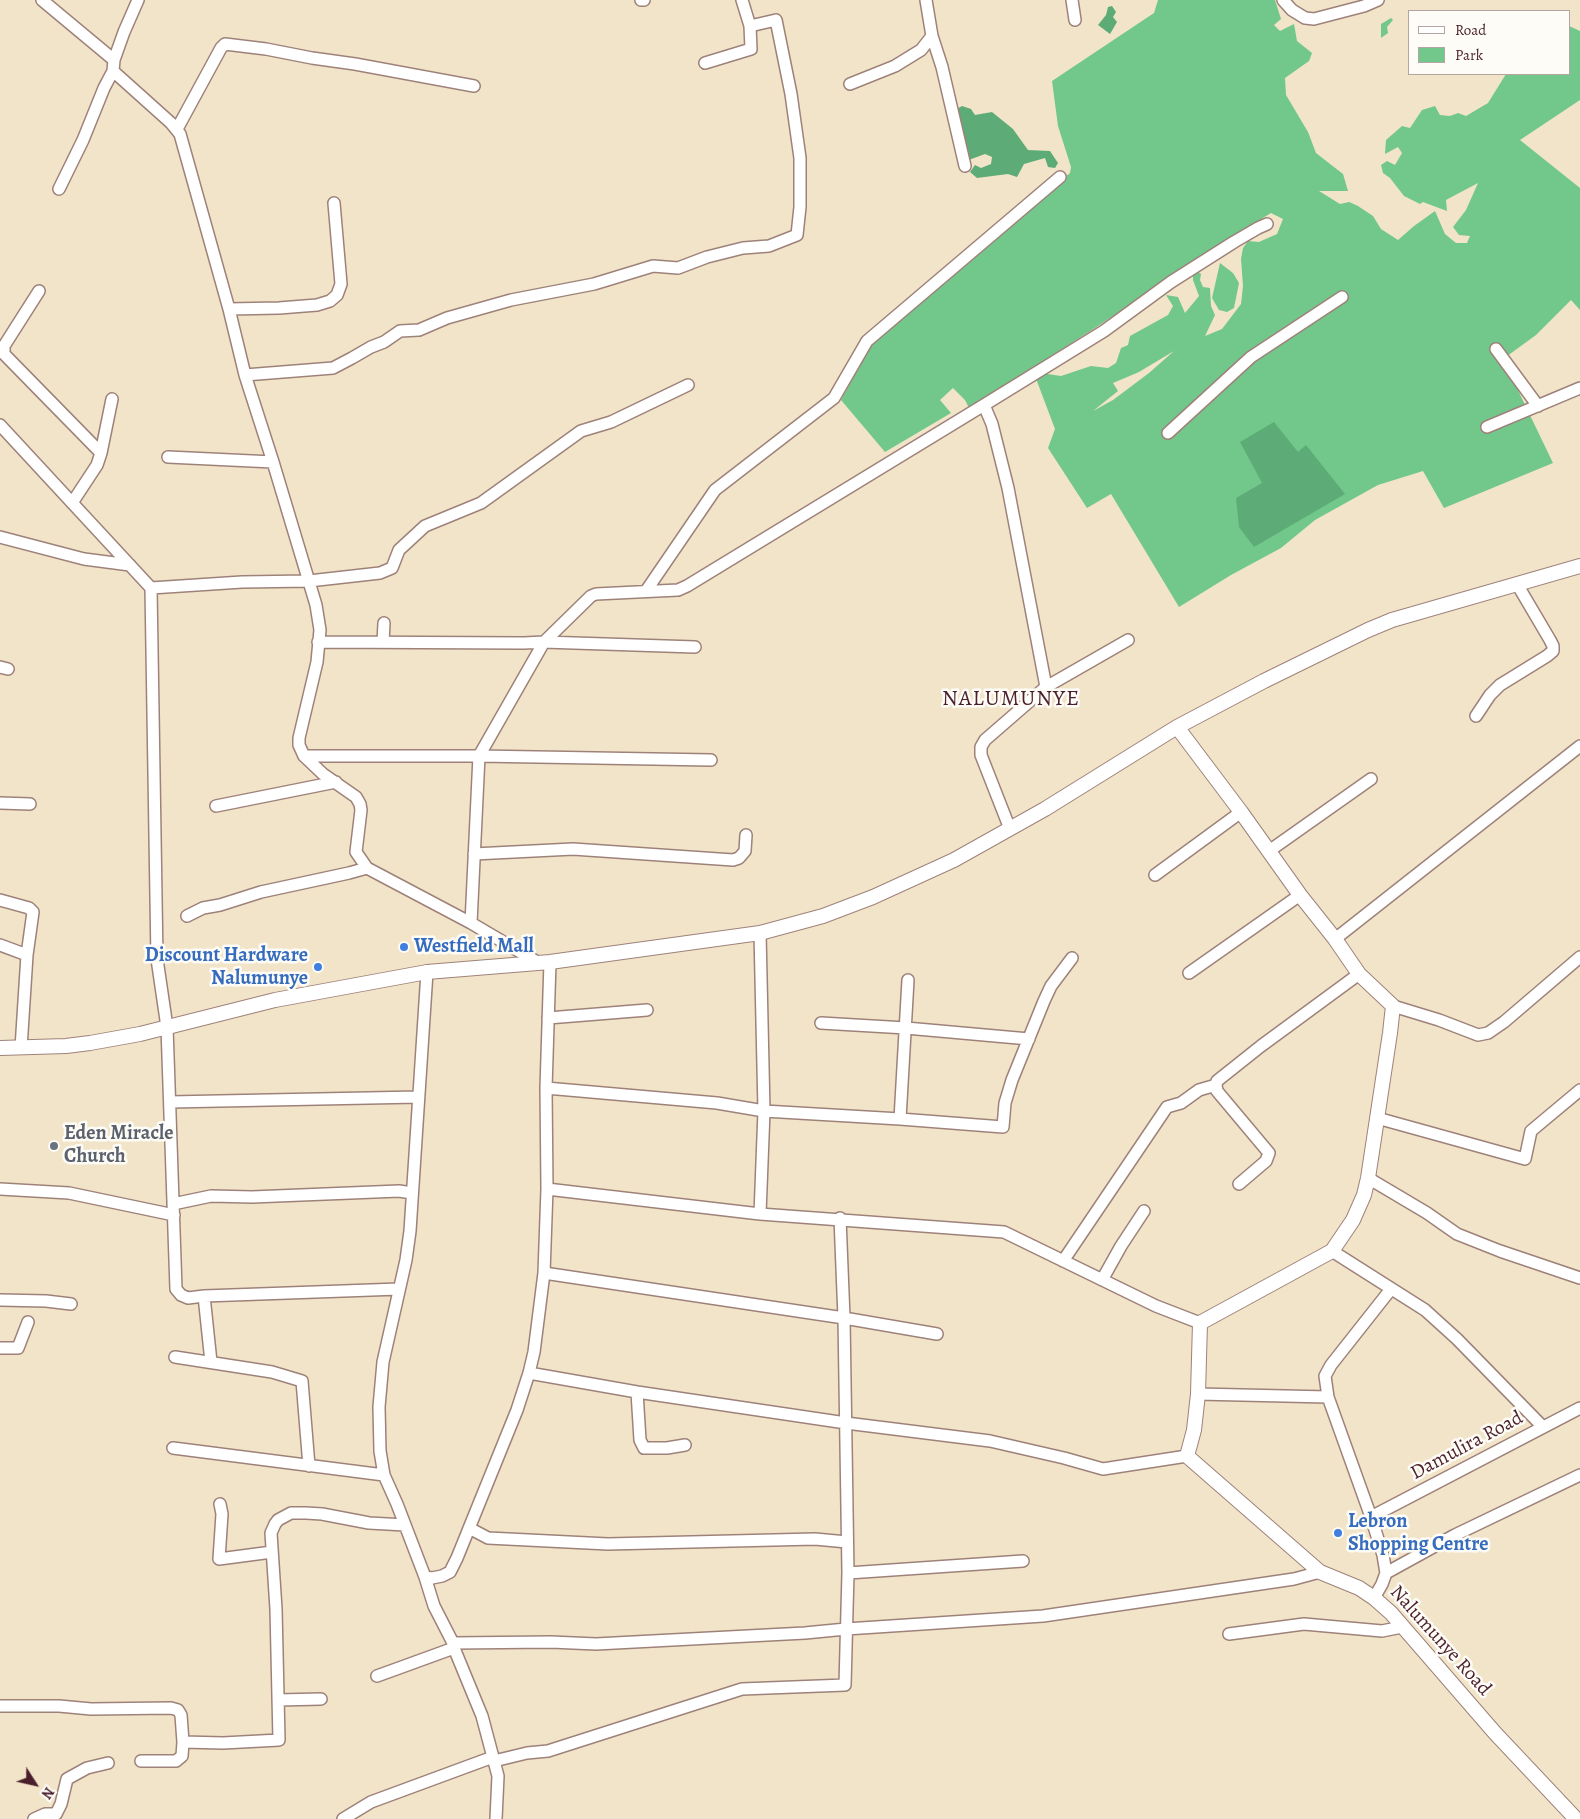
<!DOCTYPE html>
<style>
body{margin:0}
#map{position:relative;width:1580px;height:1819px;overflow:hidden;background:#f2e4c9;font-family:Alegreya,serif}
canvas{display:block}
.legend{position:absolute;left:1408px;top:10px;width:162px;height:65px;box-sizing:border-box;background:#fdfcf7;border:1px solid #b5a4a5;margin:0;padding:6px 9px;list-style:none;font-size:15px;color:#4a1f2b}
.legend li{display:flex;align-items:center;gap:10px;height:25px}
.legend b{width:25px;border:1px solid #b5a4a5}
.north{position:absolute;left:10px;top:1759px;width:50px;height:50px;-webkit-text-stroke:4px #fdfcf7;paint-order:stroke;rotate:125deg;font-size:14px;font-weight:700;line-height:20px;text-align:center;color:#4a1f2b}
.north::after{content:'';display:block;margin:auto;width:18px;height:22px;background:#4a1f2b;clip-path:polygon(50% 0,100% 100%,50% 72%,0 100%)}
</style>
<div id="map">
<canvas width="1580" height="1819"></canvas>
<ul class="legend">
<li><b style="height:6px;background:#fff"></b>Road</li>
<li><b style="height:14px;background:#72c78b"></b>Park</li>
</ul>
<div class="north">N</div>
</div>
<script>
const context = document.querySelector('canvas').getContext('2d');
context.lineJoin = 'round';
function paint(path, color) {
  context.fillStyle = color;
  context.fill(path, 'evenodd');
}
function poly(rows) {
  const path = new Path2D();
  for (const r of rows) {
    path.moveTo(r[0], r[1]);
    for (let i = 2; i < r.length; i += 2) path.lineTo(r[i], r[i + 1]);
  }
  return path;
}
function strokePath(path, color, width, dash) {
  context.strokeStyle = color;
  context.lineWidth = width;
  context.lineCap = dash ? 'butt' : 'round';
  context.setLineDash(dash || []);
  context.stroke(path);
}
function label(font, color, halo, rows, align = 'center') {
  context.font = font + ' Alegreya,serif';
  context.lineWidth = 5;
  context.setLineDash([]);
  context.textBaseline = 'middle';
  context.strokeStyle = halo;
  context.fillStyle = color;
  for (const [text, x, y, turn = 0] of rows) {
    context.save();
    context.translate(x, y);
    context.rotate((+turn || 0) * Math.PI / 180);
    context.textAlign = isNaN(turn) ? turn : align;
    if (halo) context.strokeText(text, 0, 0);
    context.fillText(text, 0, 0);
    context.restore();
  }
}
paint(poly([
 [1158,0,1275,0,1281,19,1274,25,1280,31,1294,24,1297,41,1312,53,1309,61,1285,78,1286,95,1308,132,1316,153,1343,174,1348,191,1319,191,1340,204,1349,202,1358,206,1373,216,1381,229,1398,240,1414,226,1435,211,1445,234,1456,243,1467,243,1470,236,1459,235,1453,227,1466,210,1478,183,1446,200,1447,211,1423,202,1420,204,1404,196,1390,178,1383,173,1381,165,1387,161,1395,165,1402,153,1398,147,1385,154,1386,140,1402,126,1410,128,1422,110,1435,106,1440,115,1450,116,1458,113,1466,116,1488,103,1506,74,1569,74,1569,26,1580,31,1580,100,1520,140,1580,188,1580,310,1571,300,1536,335,1503,359,1553,463,1444,508,1423,471,1378,485,1315,520,1281,548,1231,575,1179,607,1111,494,1087,508,1048,448,1055,429,1035,376,1041,373,1061,376,1091,366,1108,368,1116,363,1121,348,1128,345,1130,336,1168,315,1173,306,1166,295,1178,297,1185,313,1199,296,1193,280,1193,274,1197,271,1201,274,1200,280,1203,287,1210,288,1211,306,1215,315,1205,336,1222,329,1241,304,1243,286,1241,259,1243,248,1248,241,1259,242,1277,234,1283,219,1271,213,1220,244,1095,328,969,408,965,400,953,388,940,400,951,413,885,452,841,400,871,344,1070,173,1071,167,1058,126,1052,81,1154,13],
 [1174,351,1149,373,1113,400,1093,411,1118,391,1113,383,1139,372],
 [1391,18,1393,20,1387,27,1388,33,1381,38,1381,24],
 [1220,263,1233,273,1239,283,1234,308,1227,312,1219,310,1212,298]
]), '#72c78b');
paint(poly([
 [1112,6,1116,12,1113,17,1117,22,1110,34,1098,25,1106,15,1108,7],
 [962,106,971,109,975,115,992,112,1013,129,1028,150,1050,151,1058,163,1055,168,1048,167,1045,158,1024,164,1017,177,1008,174,977,178,970,172,975,165,981,168,991,164,992,157,985,154,966,161,955,110],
 [1274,422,1298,452,1306,445,1345,494,1254,547,1239,527,1236,498,1262,483,1240,442]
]), '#5dac77');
const minor = poly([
 [42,0,114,60],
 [641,0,644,0],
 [1072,0,1075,20],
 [1283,0,1292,10,1305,18,1314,19,1364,6,1378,0],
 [932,36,942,67,965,166],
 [705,63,751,49,750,26],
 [113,71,171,123,180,134,229,309,245,375,273,462,316,605,320,630,317,662,299,738,299,745,304,756,323,774,356,797,360,804,361,810,356,852,367,868,471,923,539,963],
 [850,84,895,66,921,50,932,36,926,0],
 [177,129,221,48,225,44,266,49,312,58,355,64,474,86],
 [59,189,83,140,104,88,113,71,114,60,124,32,138,0],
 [39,291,4,346,4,354,101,453],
 [229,309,279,308,317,305,330,301,337,295,341,284,334,203],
 [1496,349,1538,406],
 [245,375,333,368,352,358,371,347,384,342,400,331,419,330,447,318,511,300,594,284,653,266,678,268,707,257,743,248,769,246,797,235,800,207,800,158,791,94,776,20,750,26,742,0],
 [984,405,1104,331,1171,282,1234,242,1258,228,1267,224],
 [0,425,151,588,157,959,167,1027,176,1289,181,1295,188,1298,204,1296,399,1289],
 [1487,427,1580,388],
 [1168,433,1251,357,1342,297],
 [168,457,273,462],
 [72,503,97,465,101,453,112,399],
 [0,537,84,559,130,565],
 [151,588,242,582,309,581,380,573,392,568,399,550,425,526,481,503,581,431,611,422,688,385],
 [646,591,715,490,834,398,867,341,1060,177],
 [318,642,524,643,544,642,591,596,596,594,678,590,687,586,984,405,992,424,1008,488,1046,687],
 [383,642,384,623],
 [0,667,8,669],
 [1476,716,1490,695,1500,685,1547,656,1553,651,1553,646,1550,640,1517,584],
 [304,756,479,756,711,760],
 [0,803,30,804],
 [216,806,336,782],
 [1010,829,981,755,981,747,985,740,1046,687,1128,640],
 [1269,851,1371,779],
 [474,854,573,849,733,860,739,858,745,851,746,835],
 [1155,875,1241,812],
 [0,900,29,908,33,912,27,955,21,1048],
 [187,916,203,908,220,905,261,892,349,873,367,868],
 [471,923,479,756,544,642,695,647],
 [760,933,764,1111,760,1214,1004,1232,1156,1306,1200,1323],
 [1335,939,1580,746],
 [0,945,27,955],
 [427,972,410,1231,406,1260,383,1362,379,1407,380,1451,384,1475,397,1504,425,1577,434,1606,453,1643,551,1642,596,1644,805,1633,846,1629,1043,1616,1294,1579,1320,1572],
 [1189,973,1300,895],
 [1393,1006,1439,1020,1478,1035,1488,1033,1504,1022,1580,957],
 [548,1018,647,1010],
 [821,1023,906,1028,1029,1039],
 [546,1088,717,1103,764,1111,900,1119,1003,1127,1005,1103,1012,1080,1044,1001,1051,986,1072,958],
 [170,1102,418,1097],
 [1377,1118,1525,1159,1531,1131,1580,1090],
 [900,1119,908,980],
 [1368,1178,1427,1213,1457,1234,1500,1251,1580,1278],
 [1239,1184,1266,1161,1269,1153,1217,1091,1216,1085,1217,1081,1261,1046,1359,974],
 [0,1189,69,1193,174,1215],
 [547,1189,760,1214],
 [173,1204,211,1196,252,1197,399,1191,412,1193],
 [1332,1251,1425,1310,1457,1339,1543,1427],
 [1063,1261,1167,1107,1181,1103,1199,1090,1216,1085],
 [544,1273,844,1318,937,1334],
 [1102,1280,1121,1246,1144,1211],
 [204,1296,211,1362],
 [0,1300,46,1301,71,1304],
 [0,1348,18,1348,28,1322],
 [175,1357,272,1372,302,1381,309,1466],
 [529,1373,637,1392,846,1423,990,1441,1064,1458,1103,1469,1187,1456],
 [637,1392,640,1440,644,1448,667,1448,685,1445],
 [1198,1394,1328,1397],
 [173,1448,384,1475],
 [220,1504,222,1514,219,1559,272,1552],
 [1371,1517,1580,1408],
 [469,1528,488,1538,608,1544,815,1539,847,1542],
 [848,1573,1023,1561],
 [1386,1573,1455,1535,1580,1475],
 [425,1577,432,1578,442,1576,450,1572,457,1558,517,1410,529,1373,534,1352,544,1273,547,1189,546,1088,550,962],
 [1374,1598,1382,1584,1386,1573,1383,1555,1371,1517,1328,1397,1325,1376,1331,1365,1391,1289],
 [1229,1634,1304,1624,1382,1631,1402,1627],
 [377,1676,454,1648,482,1716,498,1776,496,1819],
 [278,1700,321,1699],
 [0,1706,59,1706,91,1709,171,1708,178,1710,181,1715,183,1742],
 [141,1761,176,1761,182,1756,183,1742,223,1743,279,1740,276,1609,271,1533,275,1524,278,1520,291,1513,306,1513,322,1514,369,1523,405,1525],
 [494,1761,527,1753,548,1751,742,1689,845,1685,848,1573,844,1318,840,1218],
 [34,1819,45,1814,56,1814,61,1804,67,1779,87,1768,108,1763],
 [343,1819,371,1802,493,1757]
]);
const tertiary = poly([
 [1177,727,1241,812,1300,895,1335,939,1359,974,1393,1006,1390,1033,1368,1178,1364,1195,1353,1220,1332,1251,1200,1323,1198,1394,1194,1430,1187,1456,1320,1572,1359,1588,1374,1598,1391,1613,1495,1733,1576,1819],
 [0,1048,66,1046,90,1043,140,1034,275,1000,427,972,550,962,760,933,823,916,873,897,954,860,1045,809,1177,727,1264,681,1368,630,1392,620,1580,566]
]);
strokePath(minor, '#9e827a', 14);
strokePath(tertiary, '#9e827a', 16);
strokePath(minor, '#fff', 11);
strokePath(tertiary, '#fff', 14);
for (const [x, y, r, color] of [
 [404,947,5,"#3f7fe0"],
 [318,967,5,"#3f7fe0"],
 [54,1146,5,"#6b7280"],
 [1338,1533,5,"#3f7fe0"]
]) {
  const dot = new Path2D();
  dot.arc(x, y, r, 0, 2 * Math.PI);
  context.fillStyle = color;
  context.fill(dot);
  strokePath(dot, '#fdfcf7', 2);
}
label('bold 20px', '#366cbe', '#fdfcf7', [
 ["Westfield Mall",414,947],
 ["Discount Hardware",308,956,"right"],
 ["Nalumunye",308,979,"right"],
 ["Lebron",1348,1522],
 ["Shopping Centre",1348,1545]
], 'left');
label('bold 20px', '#5b616d', '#fdfcf7', [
 ["Eden Miracle",64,1134],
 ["Church",64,1157]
], 'left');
label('20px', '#4a1f2b', '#fdfcf7', [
 ["Damulira Road",1467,1446,-28],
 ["Nalumunye Road",1440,1641,48]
]);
context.letterSpacing = '1px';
label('22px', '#4a1f2b', '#fdfcf7', [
 ["NALUMUNYE",1011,700]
]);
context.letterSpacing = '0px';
</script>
